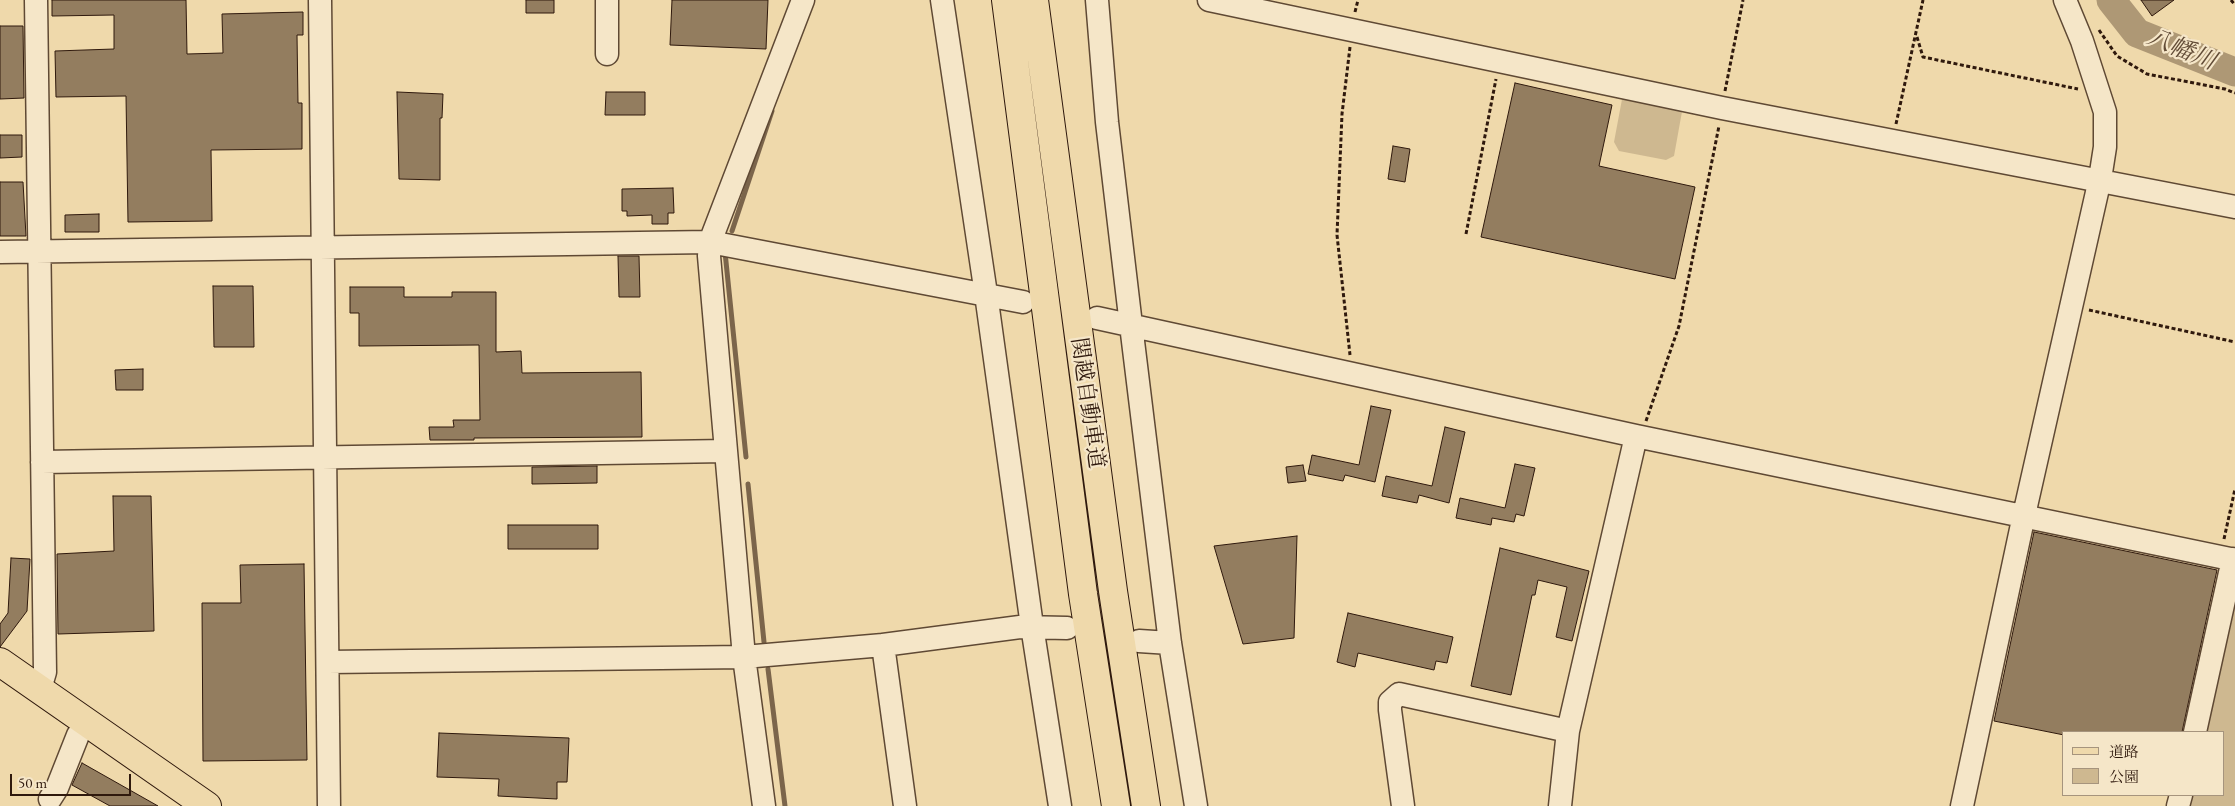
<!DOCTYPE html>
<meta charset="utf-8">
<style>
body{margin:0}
#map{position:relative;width:2235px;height:806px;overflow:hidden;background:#efd9ab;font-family:"EB Garamond","Noto Serif JP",serif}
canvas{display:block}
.legend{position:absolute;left:2062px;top:731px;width:162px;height:65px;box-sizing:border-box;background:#f5e6c8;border:1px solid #a6947d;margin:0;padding:6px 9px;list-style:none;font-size:15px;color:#2f190d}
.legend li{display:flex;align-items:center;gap:10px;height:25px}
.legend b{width:25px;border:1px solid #a6947d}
.scale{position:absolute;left:10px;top:774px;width:121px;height:22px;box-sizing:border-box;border:2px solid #2f190d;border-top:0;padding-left:6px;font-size:15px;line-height:18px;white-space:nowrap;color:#2f190d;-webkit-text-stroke:4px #f5e6c8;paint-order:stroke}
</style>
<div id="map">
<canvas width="2235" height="806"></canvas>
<ul class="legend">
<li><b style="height:6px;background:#efd9ab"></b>道路</li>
<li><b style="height:14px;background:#ceb890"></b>公園</li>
</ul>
<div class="scale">50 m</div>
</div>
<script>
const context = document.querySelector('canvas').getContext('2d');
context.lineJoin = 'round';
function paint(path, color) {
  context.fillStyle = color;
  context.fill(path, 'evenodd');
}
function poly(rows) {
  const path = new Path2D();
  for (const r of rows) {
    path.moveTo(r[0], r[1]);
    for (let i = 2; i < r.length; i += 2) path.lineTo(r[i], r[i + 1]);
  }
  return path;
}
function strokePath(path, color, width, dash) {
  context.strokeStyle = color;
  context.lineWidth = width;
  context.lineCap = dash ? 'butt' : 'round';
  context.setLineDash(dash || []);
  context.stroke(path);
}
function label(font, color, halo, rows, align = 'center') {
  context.font = font + ' "EB Garamond","Noto Serif JP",serif';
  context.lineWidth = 4.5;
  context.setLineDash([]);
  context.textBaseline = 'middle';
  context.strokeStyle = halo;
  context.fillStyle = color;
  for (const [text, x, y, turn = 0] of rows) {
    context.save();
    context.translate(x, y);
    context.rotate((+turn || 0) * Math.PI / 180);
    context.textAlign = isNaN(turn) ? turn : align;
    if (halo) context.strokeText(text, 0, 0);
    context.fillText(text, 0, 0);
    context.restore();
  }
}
paint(poly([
 [1623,94,1683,106,1674,156,1666,160,1619,151,1614,142],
 [2235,576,2235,806,2184,806,2187,795,2224,795,2224,732,2200,732]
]), '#ceb890');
strokePath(poly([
 [732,231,772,111],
 [725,252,746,457],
 [748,484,764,642],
 [768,669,785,806]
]), '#7b654b', 5);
strokePath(poly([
 [2111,0,2137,33,2235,72]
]), '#ae9875', 29);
const building = poly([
 [52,0,186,0,187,54,223,53,222,14,303,12,303,35,297,35,298,103,302,103,302,149,211,150,212,221,128,222,126,96,56,97,55,51,114,49,114,15,52,16,52,0],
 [526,0,554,0,554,13,526,13,526,0],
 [672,0,768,0,766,49,670,45,672,0],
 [2141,0,2174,0,2152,16,2141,0],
 [0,26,23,26,24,98,0,99,0,26],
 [1515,83,1612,105,1599,166,1695,187,1675,279,1481,237,1515,83],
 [397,92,443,94,442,118,440,118,440,180,399,179,397,92],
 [606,92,645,92,645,115,605,115,606,92],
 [0,135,22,135,22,157,0,158,0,135],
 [1393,146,1410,149,1405,182,1388,179,1393,146],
 [0,182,23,182,26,236,0,236,0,182],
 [673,188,674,213,668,213,668,224,652,224,652,215,627,216,627,211,622,211,622,189,673,188],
 [99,214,99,232,65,232,65,215,99,214],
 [618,256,639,256,640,297,619,297,618,256],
 [213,286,253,286,254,347,214,347,213,286],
 [350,287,404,287,404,297,452,297,452,292,496,292,496,352,521,351,522,373,641,372,642,437,474,438,474,440,430,440,429,427,454,427,453,420,480,420,479,345,359,346,359,313,350,313,350,287],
 [143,369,143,390,116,390,115,370,143,369],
 [1371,406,1391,410,1375,482,1345,475,1343,481,1308,474,1312,455,1359,465,1371,406],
 [1445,427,1465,432,1449,503,1419,495,1417,503,1382,496,1386,476,1432,486,1445,427],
 [1515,464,1535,468,1524,516,1516,514,1514,522,1492,518,1491,525,1456,518,1460,498,1505,508,1515,464],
 [1303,465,1306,481,1288,483,1286,467,1303,465],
 [597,466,597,483,532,484,532,467,597,466],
 [113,496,151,496,154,631,58,634,57,554,114,551,113,496],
 [508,525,598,525,598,549,508,549,508,525],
 [2034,532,2217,570,2182,732,2064,732,2064,735,1994,721,2034,532],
 [1297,536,1294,638,1243,644,1214,546,1297,536],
 [1500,548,1589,571,1572,641,1556,637,1567,587,1538,580,1535,595,1532,595,1511,695,1471,686,1500,548],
 [11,558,30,559,27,611,0,647,0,624,8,613,11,558],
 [304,564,307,760,203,761,202,603,241,603,240,565,304,564],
 [1348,613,1453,637,1447,663,1436,661,1434,670,1358,653,1355,667,1337,662,1348,613],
 [439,733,569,738,567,782,557,782,557,799,498,796,499,779,437,777,439,733],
 [82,763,158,806,110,806,72,785,82,763]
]);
paint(building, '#937d5f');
strokePath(building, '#2f190d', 1);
const minor = poly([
 [36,0,45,672,42,682,37,688],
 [320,0,329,806],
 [607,0,607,54],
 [942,0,986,294,1032,626,1060,806],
 [1097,0,1107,122,1131,325,1170,643,1196,806],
 [1209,0,1722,108,2235,207],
 [0,252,710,242,1023,302],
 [1097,318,1636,436,2235,560],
 [42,462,726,451],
 [1139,641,1170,643],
 [883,645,905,806],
 [328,662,744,657,883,645,1020,627,1067,628],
 [2195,732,2233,559],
 [50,799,57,788,78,735,87,723],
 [764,806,744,657,709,256,710,242,803,0],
 [1403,806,1390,710,1390,702,1399,694,1568,731],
 [1560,806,1568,731,1636,436],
 [1962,806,2024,515,2100,179,2105,147,2105,112,2082,41,2065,0],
 [2178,806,2181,795]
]);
const major = poly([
 [0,662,207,806]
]);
const highway = poly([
 [1006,0,1083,594,1116,806],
 [1034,0,1113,591,1146,806]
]);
strokePath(minor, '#5f4934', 25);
strokePath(major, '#2f190d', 30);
strokePath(highway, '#2f190d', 30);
strokePath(poly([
 [2231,0,2235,5],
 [1355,12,1358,0],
 [2099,30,2117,56,2147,74,2225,89,2235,93],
 [1917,37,1923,57,2078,89],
 [1350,47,1342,114,1337,235,1350,355],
 [1725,91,1743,0],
 [1896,124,1923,0],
 [1466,234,1496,79],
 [2089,310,2235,342],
 [1646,421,1679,326,1719,126],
 [2224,539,2235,489]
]), '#2f190d', 3, [4, 2.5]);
strokePath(minor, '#f5e6c8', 22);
strokePath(major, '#efd9ab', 28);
strokePath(highway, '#efd9ab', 28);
label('22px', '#2f190d', '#f5e6c8', [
 ["関越自動車道",1087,403,82]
]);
label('italic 24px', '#624c37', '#f5e6c8', [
 ["八幡川",2181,50,22]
]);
</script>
